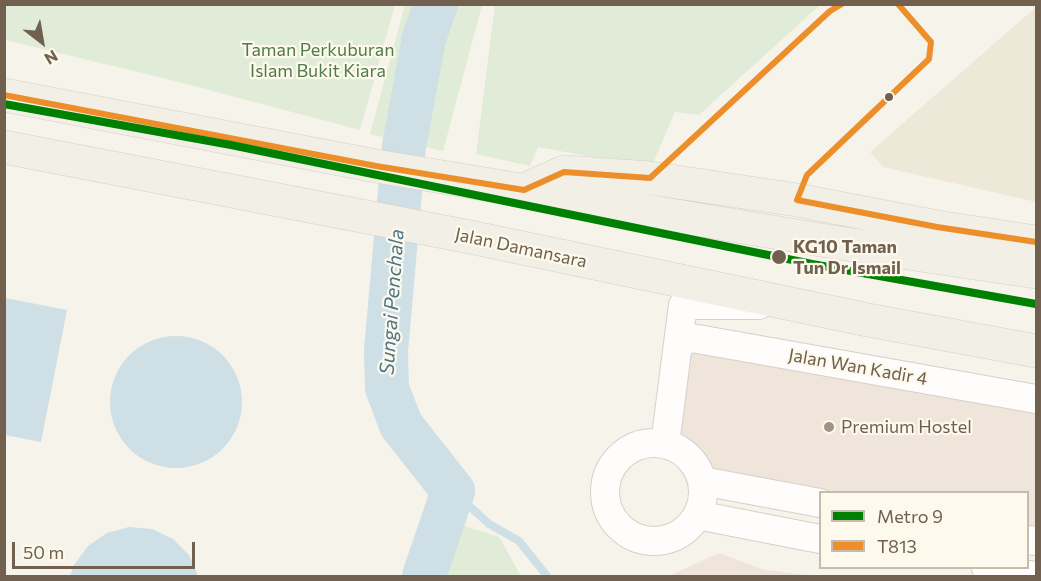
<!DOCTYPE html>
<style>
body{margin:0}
#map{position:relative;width:1041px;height:581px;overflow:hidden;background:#f6f3eb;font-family:Commissioner,sans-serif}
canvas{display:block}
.frame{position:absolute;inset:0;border:6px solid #71604e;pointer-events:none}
.legend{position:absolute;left:819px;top:491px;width:210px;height:78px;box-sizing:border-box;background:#fdfaed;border:2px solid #c5bcad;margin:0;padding:8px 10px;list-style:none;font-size:18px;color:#71604e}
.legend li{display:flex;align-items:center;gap:12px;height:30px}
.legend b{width:30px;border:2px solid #c5bcad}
.north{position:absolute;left:12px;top:12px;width:60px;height:60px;-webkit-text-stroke:4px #fdfaed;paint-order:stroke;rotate:149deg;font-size:16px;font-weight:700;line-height:24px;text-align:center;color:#71604e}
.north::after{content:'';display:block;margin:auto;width:21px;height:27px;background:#71604e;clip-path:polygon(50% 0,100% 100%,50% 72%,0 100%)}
.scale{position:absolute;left:12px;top:542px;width:183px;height:27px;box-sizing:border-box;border:3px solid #71604e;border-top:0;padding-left:8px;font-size:18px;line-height:21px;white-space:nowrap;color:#71604e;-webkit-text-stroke:4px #fdfaed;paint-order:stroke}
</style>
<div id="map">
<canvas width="1041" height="581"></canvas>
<div class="frame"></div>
<ul class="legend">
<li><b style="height:8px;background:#008000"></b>Metro 9</li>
<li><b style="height:8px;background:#ec8f2a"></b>T813</li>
</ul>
<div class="north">N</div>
<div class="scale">50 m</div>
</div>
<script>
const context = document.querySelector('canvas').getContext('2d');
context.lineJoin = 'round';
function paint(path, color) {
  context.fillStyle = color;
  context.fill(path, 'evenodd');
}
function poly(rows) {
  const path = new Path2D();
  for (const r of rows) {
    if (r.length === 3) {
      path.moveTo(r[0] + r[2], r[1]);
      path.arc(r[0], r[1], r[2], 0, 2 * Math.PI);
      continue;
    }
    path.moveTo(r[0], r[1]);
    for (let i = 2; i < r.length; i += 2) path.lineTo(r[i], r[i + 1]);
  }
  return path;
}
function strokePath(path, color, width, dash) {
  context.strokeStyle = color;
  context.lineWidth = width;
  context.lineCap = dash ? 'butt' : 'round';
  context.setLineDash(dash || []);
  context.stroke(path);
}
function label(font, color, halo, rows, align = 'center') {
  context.font = font + ' Commissioner,sans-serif';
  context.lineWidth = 4.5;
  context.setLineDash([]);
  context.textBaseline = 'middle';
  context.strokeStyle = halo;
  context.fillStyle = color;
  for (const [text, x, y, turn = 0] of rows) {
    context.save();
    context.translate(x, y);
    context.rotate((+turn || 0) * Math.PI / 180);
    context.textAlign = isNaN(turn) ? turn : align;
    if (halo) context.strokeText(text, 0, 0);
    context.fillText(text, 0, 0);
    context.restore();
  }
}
paint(poly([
 [1036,7,1036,202,883,167,870,152]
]), '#eee8d9');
paint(poly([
 [686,346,1036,408,1036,532,1028,530,1028,492,820,492,716,475,672,429],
 [719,553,762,569,812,576,669,576]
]), '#f0e5da');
paint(poly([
 [5,4,395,4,395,5,360,130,171,80,5,40],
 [405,5,482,5,443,151,370,134],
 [495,5,820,5,699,115,675,112,651,168,538,147,530,166,476,154],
 [459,524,499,537,521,576,444,576]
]), '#e0ecd7');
paint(poly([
 [5,298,67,310,41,442,5,435],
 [176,402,66],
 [129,527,152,529,173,539,189,555,198,576,70,576,74,565,88,546,107,533]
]), '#cedfe5');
strokePath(poly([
 [453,491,489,524,519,541,547,576]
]), '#cedfe5', 8);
strokePath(poly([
 [424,576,453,491,401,425,387,388,386,351,404,146,424,38,436,4]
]), '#cedfe5', 44);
const street = poly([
 [679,342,692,338,1036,399],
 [654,492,49],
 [665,444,683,305,759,305],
 [702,481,820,503],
 [697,515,820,539],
 [1028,540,1036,541],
 [986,568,1036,576]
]);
const primary = poly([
 [4,95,376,166,833,242,1036,272],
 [4,147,470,237,868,320,1036,351],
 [524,190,564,172,650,178,797,200,937,227,1036,242]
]);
strokePath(street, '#d5d0c9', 30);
strokePath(primary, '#d4cfc7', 34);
strokePath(street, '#fefdfc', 28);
strokePath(primary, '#f1efe6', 33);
strokePath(poly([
 [898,4,931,42,929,59,807,175,797,200,937,227,1036,242],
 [4,95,376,166,524,190,564,172,650,178,830,11,842,4]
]), '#ec8f2a', 6);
strokePath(poly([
 [4,104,231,145,812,264,1036,304]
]), '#008000', 8);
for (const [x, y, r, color] of [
 [889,97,5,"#71604e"],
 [779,257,8,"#71604e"],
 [829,427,6,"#a09385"]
]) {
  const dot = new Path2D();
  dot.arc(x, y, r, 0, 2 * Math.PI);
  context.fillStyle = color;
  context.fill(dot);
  strokePath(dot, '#fdfaed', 2);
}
label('18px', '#517b4a', '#fdfaed', [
 ["Taman Perkuburan",318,50],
 ["Islam Bukit Kiara",318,71]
]);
label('bold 18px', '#71604e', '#fdfaed', [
 ["KG10 Taman",793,247],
 ["Tun Dr Ismail",793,268]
], 'left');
label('18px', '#71604e', '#fdfaed', [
 ["Jalan Damansara",521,248,12],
 ["Jalan Wan Kadir 4",858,367,10]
]);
label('18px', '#71604e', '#fdfaed', [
 ["Premium Hostel",841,427]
], 'left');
label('italic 20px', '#4d7589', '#fdfaed', [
 ["Sungai Penchala",392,302,-86]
]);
</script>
